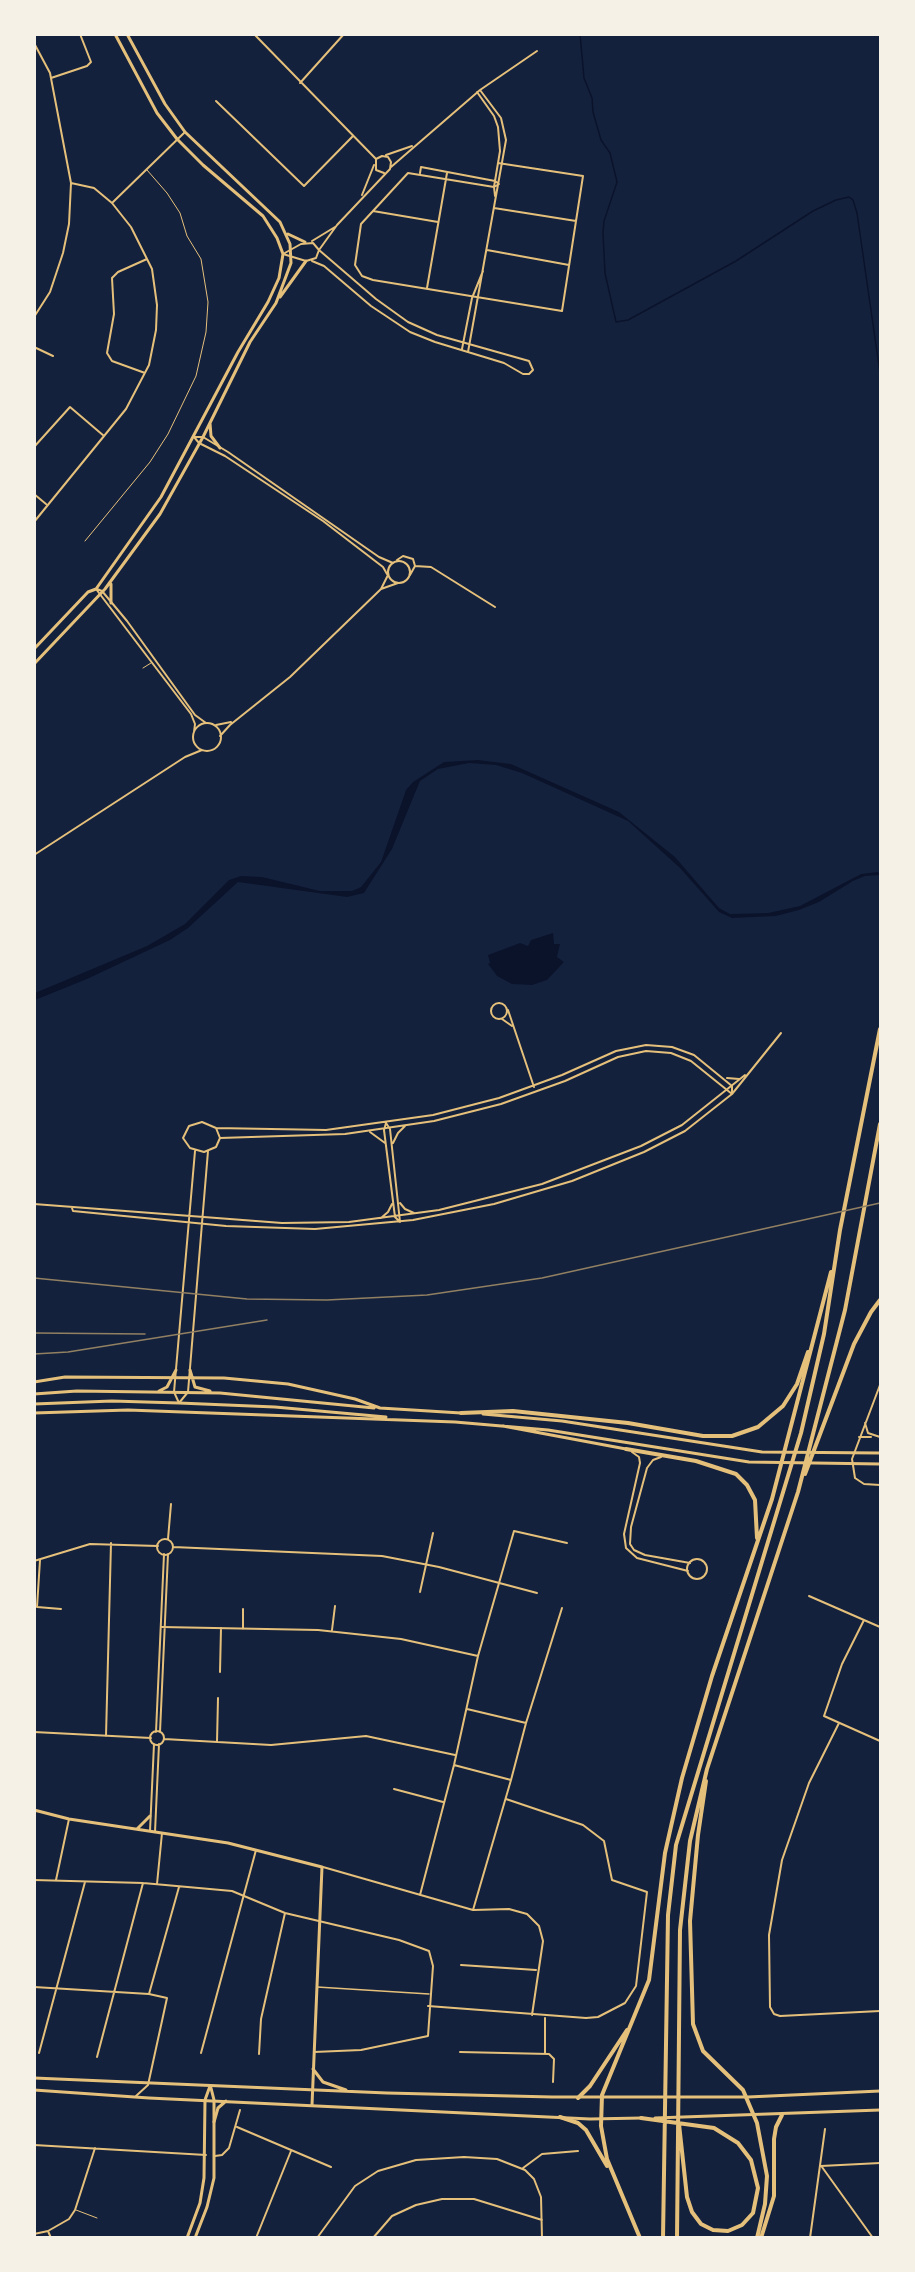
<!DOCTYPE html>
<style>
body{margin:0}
#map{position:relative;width:915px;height:2272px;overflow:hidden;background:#14213d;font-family:"Exo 2",sans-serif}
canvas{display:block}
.frame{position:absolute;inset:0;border:36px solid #f6f1e7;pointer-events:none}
</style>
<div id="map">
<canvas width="915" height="2272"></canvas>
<div class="frame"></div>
</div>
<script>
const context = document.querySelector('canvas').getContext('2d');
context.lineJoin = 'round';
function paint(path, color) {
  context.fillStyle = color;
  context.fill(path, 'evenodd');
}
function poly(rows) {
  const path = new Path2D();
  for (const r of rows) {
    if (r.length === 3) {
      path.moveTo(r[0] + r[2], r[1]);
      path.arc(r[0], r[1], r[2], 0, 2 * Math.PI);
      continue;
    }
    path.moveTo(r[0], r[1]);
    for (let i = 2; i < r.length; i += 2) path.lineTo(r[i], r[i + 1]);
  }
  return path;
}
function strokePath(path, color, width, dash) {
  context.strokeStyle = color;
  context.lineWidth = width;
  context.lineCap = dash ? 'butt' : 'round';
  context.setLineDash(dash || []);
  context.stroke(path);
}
paint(poly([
 [478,760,511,764,619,812,675,857,719,908,730,914,768,913,800,906,861,874,878,872,880,875,865,876,853,881,819,902,799,910,776,916,732,918,719,912,680,868,628,821,522,773,496,765,469,763,438,769,420,781,392,849,364,893,347,897,238,882,188,928,170,940,87,979,35,1000,35,993,147,946,185,924,229,880,241,876,262,877,320,891,352,891,361,887,381,862,406,790,413,782,444,762],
 [553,933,554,944,560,944,557,957,564,962,547,980,532,985,512,984,497,976,488,964,490,963,488,955,520,943,528,946,531,940]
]), '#0b132b');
strokePath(poly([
 [580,34,584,78,592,98,593,112,601,140,610,153,617,182,604,221,603,233,605,273,616,322,628,320,736,261,813,211,836,200,849,197,853,200,857,213,880,373]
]), '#0b132b', 1.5);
strokePath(poly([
 [85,541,150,462,168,434,196,376,206,332,208,302,201,259,187,236,180,213,167,193,147,170],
 [143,668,151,663],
 [76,2210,97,2218]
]), '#e5c07b', 1);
strokePath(poly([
 [317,1987,429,1994]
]), '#e5c07b', 1.5);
strokePath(poly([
 [254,34,376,159],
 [34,43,50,73,71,183,69,224,63,253,50,292,34,317],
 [51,78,87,66,91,62,80,34],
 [300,83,344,34],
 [477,92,494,116,498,127,500,151,494,187,495,196],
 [216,101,304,186,353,136],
 [386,155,412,146],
 [376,159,376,170,384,173],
 [498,163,583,176,562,311,373,280,362,276,355,265,361,224,408,173,494,187,499,184],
 [391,167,480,90,537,51],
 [420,173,421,167,495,181,499,184],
 [362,195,374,165],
 [112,203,185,132],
 [494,208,576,221],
 [373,211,438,222],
 [312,241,335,227],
 [487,250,569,265],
 [312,261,324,266,371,306,410,332,435,342,504,363,523,374,529,374,533,370,529,361,437,335,408,322,376,299,319,250,313,243,301,244,283,254,306,261,316,258,319,250,337,225,390,169,391,162,388,157,382,156,376,159],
 [427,288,447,173],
 [34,347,53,356],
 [462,349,472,298,483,271],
 [468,352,506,140,501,118,480,90],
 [145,373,112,361,107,353,114,314,112,278,118,272,147,259],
 [194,437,199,443,225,456,323,521,383,567,387,574],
 [194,437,203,437,228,452,379,557,393,563],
 [34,447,70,407,104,436],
 [34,494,46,504],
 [34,522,126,409,149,365,156,330,157,305,152,269,131,227,112,203,94,188,71,183],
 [397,560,403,556,413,559,415,566,410,575],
 [399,572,11],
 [415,566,431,567,495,607],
 [96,589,191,714,195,724,194,732],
 [97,589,102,591,127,621,195,715,206,723],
 [381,589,388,575],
 [207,737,14],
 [216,725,231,722],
 [220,736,230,725,290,677,381,589,398,583],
 [34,855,185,757,202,750],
 [499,1011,8],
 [508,1010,534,1087],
 [502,1019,512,1026],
 [727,1078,739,1079],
 [202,1122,216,1128,220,1138,216,1147,204,1152,190,1148,183,1138,189,1126,202,1122],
 [386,1123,384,1130,395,1217,400,1222],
 [386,1123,390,1129,400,1222],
 [216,1128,326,1130,433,1115,499,1098,562,1075,616,1051,646,1045,672,1047,694,1055,732,1086,732,1094],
 [370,1132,385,1143],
 [220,1138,345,1134,434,1121,501,1104,565,1081,618,1057,646,1051,671,1053,691,1061,732,1094],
 [393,1143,398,1133,405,1126],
 [195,1151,174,1392,179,1403,188,1392,208,1151],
 [400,1203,405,1209,414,1213],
 [34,1204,282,1223,349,1222,439,1210,542,1184,641,1146,682,1125,745,1075],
 [72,1208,73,1211,226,1226,315,1229,413,1220,494,1204,572,1181,644,1152,685,1131,732,1094,781,1033],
 [381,1218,388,1212,392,1204],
 [880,1385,852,1459,855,1478,864,1484,880,1485],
 [865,1423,868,1433,880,1437],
 [859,1437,871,1437],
 [632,1452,639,1457,640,1463,624,1534,626,1548,637,1558,688,1571],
 [661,1457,653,1460,647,1468,631,1527,630,1544,634,1550,645,1555,690,1563],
 [168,1539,171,1504],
 [165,1547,8],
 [173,1547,382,1556,439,1567,537,1593],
 [697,1569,10],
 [40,1560,37,1607,61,1609],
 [34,1561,90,1544,158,1546],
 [420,1592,433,1533],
 [809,1596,880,1627],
 [864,1620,842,1664,824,1716,880,1741],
 [162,1627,318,1630,401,1639,478,1656],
 [243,1629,243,1609],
 [332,1630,335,1606],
 [220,1672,221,1628],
 [467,1709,526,1723],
 [839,1723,809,1783,782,1860,769,1935,770,2007,774,2014,780,2016,880,2011],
 [157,1738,7],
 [34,1732,151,1738],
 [156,1732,164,1554],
 [160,1732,168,1554],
 [106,1736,111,1543],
 [164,1739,271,1745,366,1736,455,1755],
 [217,1742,218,1698],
 [454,1765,511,1780,473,1910],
 [511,1780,526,1723,562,1608],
 [394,1789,443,1802],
 [150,1831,154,1744],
 [155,1832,159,1744],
 [323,1867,473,1910,509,1909,527,1914,539,1926,543,1941,532,2015],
 [34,1880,143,1883,232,1891,285,1913,399,1940,429,1951,433,1966,428,2036,361,2050,314,2052],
 [56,1880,69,1819],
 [157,1884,162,1833],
 [420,1895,454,1765,478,1656,514,1531,567,1543],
 [461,1965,536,1970],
 [34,1987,149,1994],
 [428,2006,586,2018,598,2017,625,2003,636,1986,647,1892,612,1880,604,1841,583,1825,506,1799],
 [545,2018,545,2054],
 [460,2052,549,2054,554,2059,553,2082],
 [39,2053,85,1882],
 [201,2053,256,1850],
 [259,2054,261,2019,285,1913],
 [97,2057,143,1883],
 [136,2096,148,2085,167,1998,149,1994,179,1887],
 [237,2127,331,2167],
 [34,2145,206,2155],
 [215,2156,222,2155,229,2148,240,2110],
 [821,2166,880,2163],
 [822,2167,873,2238],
 [523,2168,542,2154,578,2151],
 [48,2231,51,2238],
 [34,2234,48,2231,69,2219,75,2210,95,2148],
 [256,2238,291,2151],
 [317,2238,355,2186,378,2171,416,2160,464,2157,497,2159,525,2170,534,2179,541,2197,542,2238],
 [373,2238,392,2216,416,2205,442,2199,474,2199,542,2220],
 [810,2238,825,2129]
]), '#e5c07b', 2);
strokePath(poly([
 [288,234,305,242],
 [280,297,306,261],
 [210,423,211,436,220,448],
 [111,584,111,603],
 [34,649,88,592,96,589,161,497,238,352,268,302,279,278,283,254,277,238,263,216,203,165,177,139,157,113,115,34],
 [34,664,105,589,160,514,203,437,250,342,276,303,291,263,290,244,280,222,185,132,165,104,127,34],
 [34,1810,69,1819,228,1843,322,1867,312,2105],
 [137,1829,150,1816],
 [187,2238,200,2203,204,2178,205,2100,210,2086],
 [195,2238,207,2207,214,2178,214,2100,211,2088]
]), '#e5c07b', 3);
strokePath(poly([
 [190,1370,195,1387,210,1391],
 [34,1382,65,1377,224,1378,288,1384,355,1399,380,1408,461,1413],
 [159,1391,167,1387,176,1370],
 [34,1394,77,1391,220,1393,374,1408],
 [34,1404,112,1401,179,1403,275,1407,386,1417],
 [34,1413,128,1410,455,1422,548,1430,749,1462,880,1464],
 [483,1414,562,1421,762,1452,880,1453],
 [503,1426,626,1449]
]), '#e5c07b', 3);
strokePath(poly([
 [313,2069,323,2082,346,2090],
 [34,2078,387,2093,552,2097,748,2097,880,2091],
 [34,2090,149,2098,590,2119,642,2118],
 [655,2118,880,2110],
 [214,2122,218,2108,226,2101]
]), '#e5c07b', 3);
strokePath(poly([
 [461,1413,513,1411,628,1423,703,1436,732,1436,758,1427,783,1406,797,1384,808,1352],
 [626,1449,696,1461,736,1474,747,1485,755,1500,757,1538],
 [805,1474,854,1344,871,1312,880,1300],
 [706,1781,698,1835,690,1921,693,2024,703,2051,743,2090,757,2123,767,2176,765,2204,757,2238],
 [578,2098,590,2086,627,2030],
 [560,2117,578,2123,586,2130,607,2166],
 [641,2118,714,2128,738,2143,751,2160,758,2188,753,2213,742,2225,728,2231,713,2230,701,2224,692,2212,687,2197,679,2124],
 [640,2238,607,2159,601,2126,602,2095,649,1980,665,1853,682,1778,712,1676,772,1499,831,1272],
 [663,2238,668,1915,676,1845,801,1433,824,1334,840,1230,880,1029],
 [677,2238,680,1930,690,1841,707,1769,798,1492,845,1310,880,1124],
 [761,2238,774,2196,774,2139,776,2127,782,2115]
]), '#e5c07b', 4);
strokePath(poly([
 [34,1278,247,1299,327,1300,427,1295,542,1278,880,1203],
 [34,1333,145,1334],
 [34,1354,68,1352,267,1320]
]), '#918062', 1.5);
</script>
